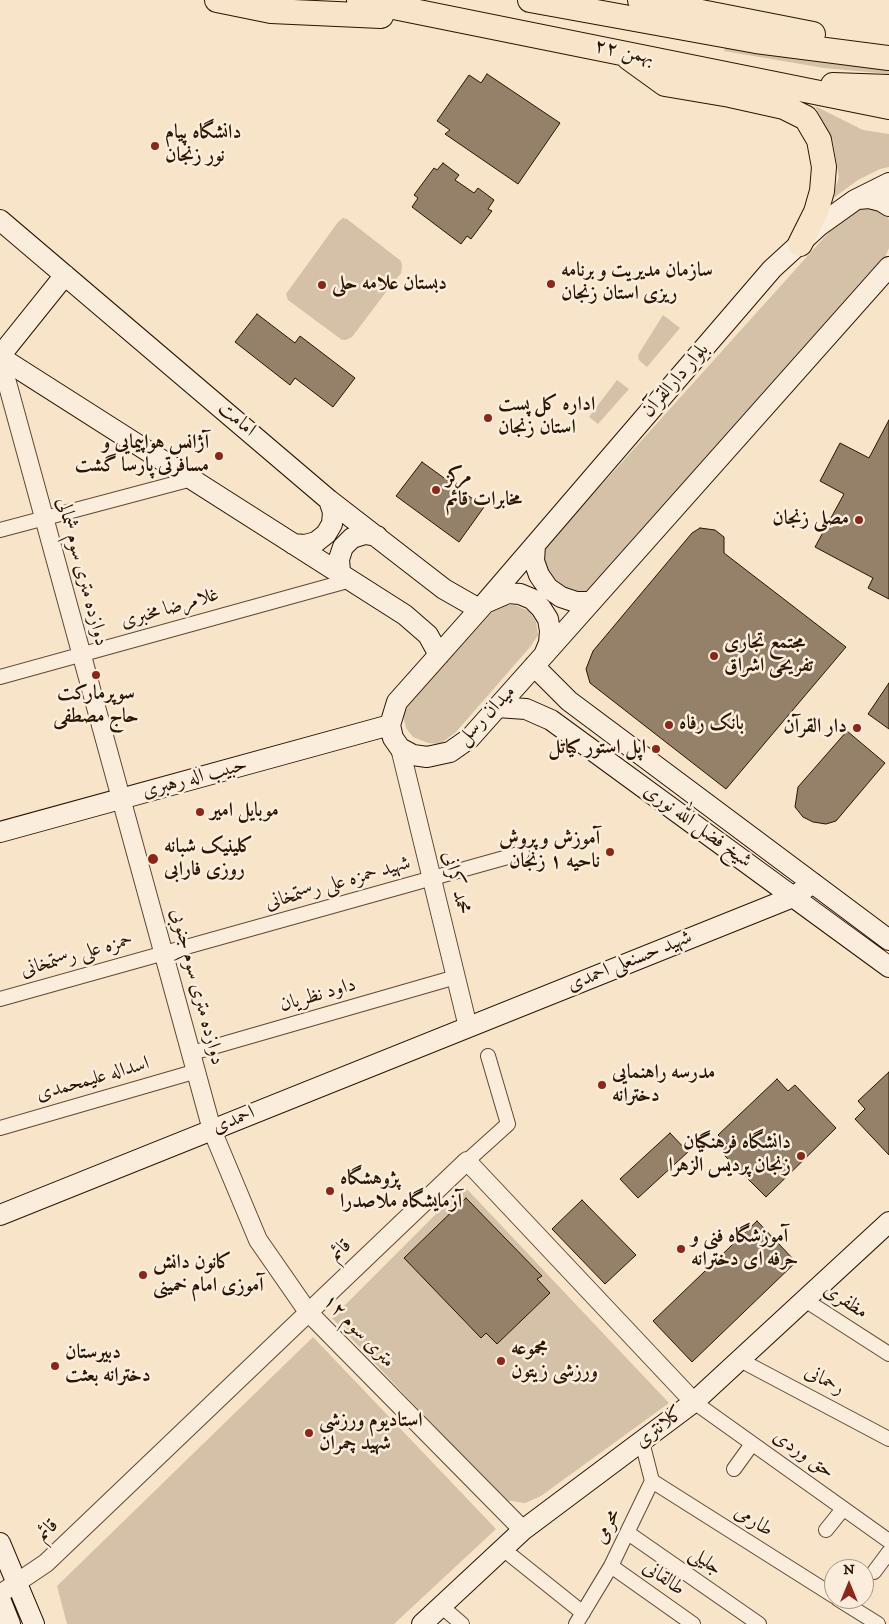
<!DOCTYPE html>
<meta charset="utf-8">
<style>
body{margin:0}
#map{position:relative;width:889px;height:1624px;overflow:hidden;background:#f7e4c9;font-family:"IM FELL DW Pica",serif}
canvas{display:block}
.north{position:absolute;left:824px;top:1559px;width:50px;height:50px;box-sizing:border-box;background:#faeddc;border:1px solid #a79684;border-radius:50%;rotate:0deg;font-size:14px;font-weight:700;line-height:20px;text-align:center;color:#2b1400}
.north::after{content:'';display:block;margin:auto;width:18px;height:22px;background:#8f2418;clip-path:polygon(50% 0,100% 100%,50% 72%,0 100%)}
</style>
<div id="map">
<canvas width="889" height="1624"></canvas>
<div class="north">N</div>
</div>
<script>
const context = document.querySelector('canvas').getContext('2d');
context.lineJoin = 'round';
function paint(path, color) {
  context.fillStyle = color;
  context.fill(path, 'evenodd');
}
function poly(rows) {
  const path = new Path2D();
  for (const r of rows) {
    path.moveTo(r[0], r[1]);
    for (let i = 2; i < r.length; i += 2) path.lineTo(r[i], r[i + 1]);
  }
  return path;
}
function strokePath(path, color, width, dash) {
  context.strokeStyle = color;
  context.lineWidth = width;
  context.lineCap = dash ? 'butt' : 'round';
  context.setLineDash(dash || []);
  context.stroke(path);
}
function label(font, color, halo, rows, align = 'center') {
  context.font = font + ' "IM FELL DW Pica",Amiri,serif';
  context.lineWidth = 5;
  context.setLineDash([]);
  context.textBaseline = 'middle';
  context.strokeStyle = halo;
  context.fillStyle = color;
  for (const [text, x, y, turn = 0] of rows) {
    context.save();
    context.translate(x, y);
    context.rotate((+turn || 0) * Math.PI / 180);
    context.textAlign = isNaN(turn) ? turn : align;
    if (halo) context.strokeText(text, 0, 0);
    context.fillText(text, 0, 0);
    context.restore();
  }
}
paint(poly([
 [726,45,809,60,837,58,889,64,889,74,824,68,724,51],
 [815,106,863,130,889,134,889,167,880,169,858,180,832,199,839,177,833,142],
 [873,208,888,216,889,221,889,248,885,257,587,594,571,594,550,579,541,560,543,550,839,221,857,209],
 [343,218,347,219,401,261,402,266,401,273,389,288,352,337,346,340,342,340,288,300,286,294,338,222],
 [663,315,680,328,647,367,639,360,638,355],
 [617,380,629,389,598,424,589,417],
 [504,605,515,605,529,611,536,622,538,635,531,646,456,732,440,744,428,743,413,737,406,728,403,715,409,704,495,609],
 [464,1186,669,1403,541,1496,525,1503,504,1500,332,1318],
 [313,1337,496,1529,394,1624,67,1624,57,1586]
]), '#d4c1a7');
const building = poly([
 [487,74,560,123,518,184,445,134,450,130,437,121,469,75,481,83,487,74],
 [443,163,459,175,455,180,474,193,478,188,494,200,488,209,492,211,471,239,467,236,461,244,412,207,418,198,414,195,434,168,437,170,443,163],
 [257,314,295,343,300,336,355,378,333,407,295,378,290,385,235,342,257,314],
 [889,420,889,599,868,588,873,578,815,547,844,494,820,481,840,443,869,458,889,420],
 [422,462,484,507,459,542,396,496,422,462],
 [700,528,715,530,724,537,724,553,846,647,726,789,590,683,586,669,593,651,692,533,700,528],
 [889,683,889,729,868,714,889,683],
 [847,731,885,763,836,821,826,824,813,822,803,817,795,807,798,787,847,731],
 [889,1072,889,1155,855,1119,865,1109,858,1101,889,1072],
 [777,1079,788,1091,795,1085,836,1128,766,1197,721,1152,728,1145,718,1135,777,1079],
 [670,1133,688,1152,638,1198,620,1179,670,1133],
 [466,1198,542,1276,537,1279,550,1293,497,1344,486,1333,481,1338,404,1258,466,1198],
 [582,1200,636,1255,605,1284,552,1229,582,1200],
 [757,1221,796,1262,692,1362,653,1321,757,1221]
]);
paint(building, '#958069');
strokePath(building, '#2b1400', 1);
const minor = poly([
 [0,530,192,479],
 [0,677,351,580],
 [0,999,522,853],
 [192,1053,456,977],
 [0,1128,197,1071],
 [467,1161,508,1124,488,1056],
 [805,1300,889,1354],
 [740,1360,889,1439],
 [694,1402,889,1541],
 [734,1469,752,1444],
 [652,1481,834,1596],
 [826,1530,843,1509],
 [628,1533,759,1624],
 [503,1549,583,1613],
 [611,1566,693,1624],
 [874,1572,889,1552],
 [838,1599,878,1624],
 [441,1606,462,1624],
 [576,1624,611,1566,652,1481,642,1442]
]);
const tertiary = poly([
 [0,357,212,1130,258,1240,308,1312,523,1530],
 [400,748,468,1027],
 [0,1594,46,1563,467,1161,694,1402]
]);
const secondary = poly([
 [858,199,869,198,881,201,889,206],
 [0,220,329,500,444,589,479,609],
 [0,356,65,275],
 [0,357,405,615,428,635,439,655],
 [293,544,305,545,316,542,326,534,332,524,333,512,329,500],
 [535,545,534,561,539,575,548,588,561,597,576,602,591,602],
 [340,572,339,559,343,547,352,538,365,534,377,536],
 [508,593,520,594,532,599,541,608,548,619,550,631,549,643,544,655,470,738,450,752,427,757,413,755,400,748,393,738,390,725,397,702,485,603,508,593],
 [485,603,772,269,820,225,855,200,889,183],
 [544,655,889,267],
 [534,666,569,701,889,940],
 [497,707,526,709,551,720,889,967],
 [0,832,390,725],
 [0,1215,793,897,813,883],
 [0,1543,34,1624],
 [0,1599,10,1624],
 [422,1624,523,1530,694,1402,889,1222]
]);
const trunk = poly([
 [217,0,271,11,381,16],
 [359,0,889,107],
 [530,0,756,41,889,58],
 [640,0,813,34],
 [629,58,665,84,730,95,784,107,806,118,819,140,824,167,822,191,816,212,800,244],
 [833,85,889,87]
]);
strokePath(minor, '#5e4832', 16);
strokePath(tertiary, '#5e4832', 20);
strokePath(secondary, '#2b1400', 22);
strokePath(trunk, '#2b1400', 26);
strokePath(minor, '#faeddc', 14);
strokePath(tertiary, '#faeddc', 18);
strokePath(secondary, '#faeddc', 20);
strokePath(trunk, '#f7e4c9', 24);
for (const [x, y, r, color] of [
 [155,146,5,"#8f2418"],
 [551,284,5,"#8f2418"],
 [322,285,5,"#8f2418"],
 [488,418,5,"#8f2418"],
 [219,456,5,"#8f2418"],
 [436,490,5,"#8f2418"],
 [859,520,5,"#8f2418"],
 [714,656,5,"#8f2418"],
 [96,675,5,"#8f2418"],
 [669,725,5,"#8f2418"],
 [857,728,5,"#8f2418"],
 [656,749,5,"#8f2418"],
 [200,812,5,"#8f2418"],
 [610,852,5,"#8f2418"],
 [153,859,6,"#8f2418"],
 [602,1085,5,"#8f2418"],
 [801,1156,5,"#8f2418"],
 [330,1191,5,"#8f2418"],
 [681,1249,5,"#8f2418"],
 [143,1275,5,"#8f2418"],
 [501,1361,5,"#8f2418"],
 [55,1366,5,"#8f2418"],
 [309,1433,5,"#8f2418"]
]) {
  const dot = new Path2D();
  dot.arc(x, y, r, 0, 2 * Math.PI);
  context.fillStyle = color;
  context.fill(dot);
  strokePath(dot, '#faeddc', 2);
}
label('20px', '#2b1400', '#faeddc', [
 ["۲۲ بهمن",624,53,12],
 ["بلوار دارالقرآن",676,381,-49],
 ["امامت",236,420,40],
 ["دوازده متری سوم شمالی",81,572,75],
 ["غلامرضا مخبری",170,609,-16],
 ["میدان رسل",487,716,-46],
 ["حبیب اله رهبری",195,779,-15],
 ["شیخ فضل الله نوری",697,827,36],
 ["محمد کرانی",455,883,76],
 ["شهید حمزه علی رستمخانی",338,884,-16],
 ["حمزه علی رستمخانی",77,956,-16],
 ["شهید حسنعلی احمدی",630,962,-22],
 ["دوازده متری سوم جنوبی",196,987,75],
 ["داود نظریان",318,996,-16],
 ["اسداله علیمحمدی",93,1080,-16],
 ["احمدی",234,1121,-22],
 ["قائم",341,1251,-43],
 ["مظفری",845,1302,33],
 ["۱۲ متری سوم",358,1332,46],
 ["رحمانی",824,1381,28],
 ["کلانتری",660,1428,-37],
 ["حق وردی",803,1455,35],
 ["طارمی",753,1522,32],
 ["محرمی",608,1527,-64],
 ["قائم",48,1531,-44],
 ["جلیلی",705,1562,35],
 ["طالقانی",663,1579,35]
]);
label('bold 20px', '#2b1400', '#faeddc', [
 ["دانشگاه پیام",165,134],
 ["نور زنجان",165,157],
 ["سازمان مدیریت و برنامه",561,272],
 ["ریزی استان زنجان",561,295],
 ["دبستان علامه حلی",332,285],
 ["اداره کل پست",498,406],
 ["استان زنجان",498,429],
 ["آژانس هواپیمایی و",209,444,"right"],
 ["مسافرتی پارسا گشت",209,467,"right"],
 ["مرکز",446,478],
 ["مخابرات قائم",446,501],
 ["مصلی زنجان",849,520,"right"],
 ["مجتمع تجاری",724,644],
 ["تفریحی اشراق",724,667],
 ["سوپرمارکت",96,695,"center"],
 ["حاج مصطفی",96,718,"center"],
 ["بانک رفاه",679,725],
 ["دار القرآن",847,728,"right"],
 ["اپل استور کیاتل",646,749,"right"],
 ["موبایل امیر",210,812],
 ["آموزش و پروش",600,840,"right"],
 ["ناحیه ۱ زنجان",600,863,"right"],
 ["کلینیک شبانه",164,848],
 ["روزی فارابی",164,871],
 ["مدرسه راهنمایی",612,1074],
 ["دخترانه",612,1097],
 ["دانشگاه فرهنگیان",791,1144,"right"],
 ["زنجان پردیس الزهرا",791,1167,"right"],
 ["پژوهشگاه",340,1180],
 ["آزمایشگاه ملاصدرا",340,1203],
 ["آموزشگاه فنی و",691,1238],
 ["حرفه ای دخترانه",691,1261],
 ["کانون دانش",153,1264],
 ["آموزی امام خمینی",153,1287],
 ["مجموعه",511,1350],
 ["ورزشی زیتون",511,1373],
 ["دبیرستان",65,1354],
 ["دخترانه بعثت",65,1377],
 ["استادیوم ورزشی",319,1422],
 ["شهید چمران",319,1445]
], 'left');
</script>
